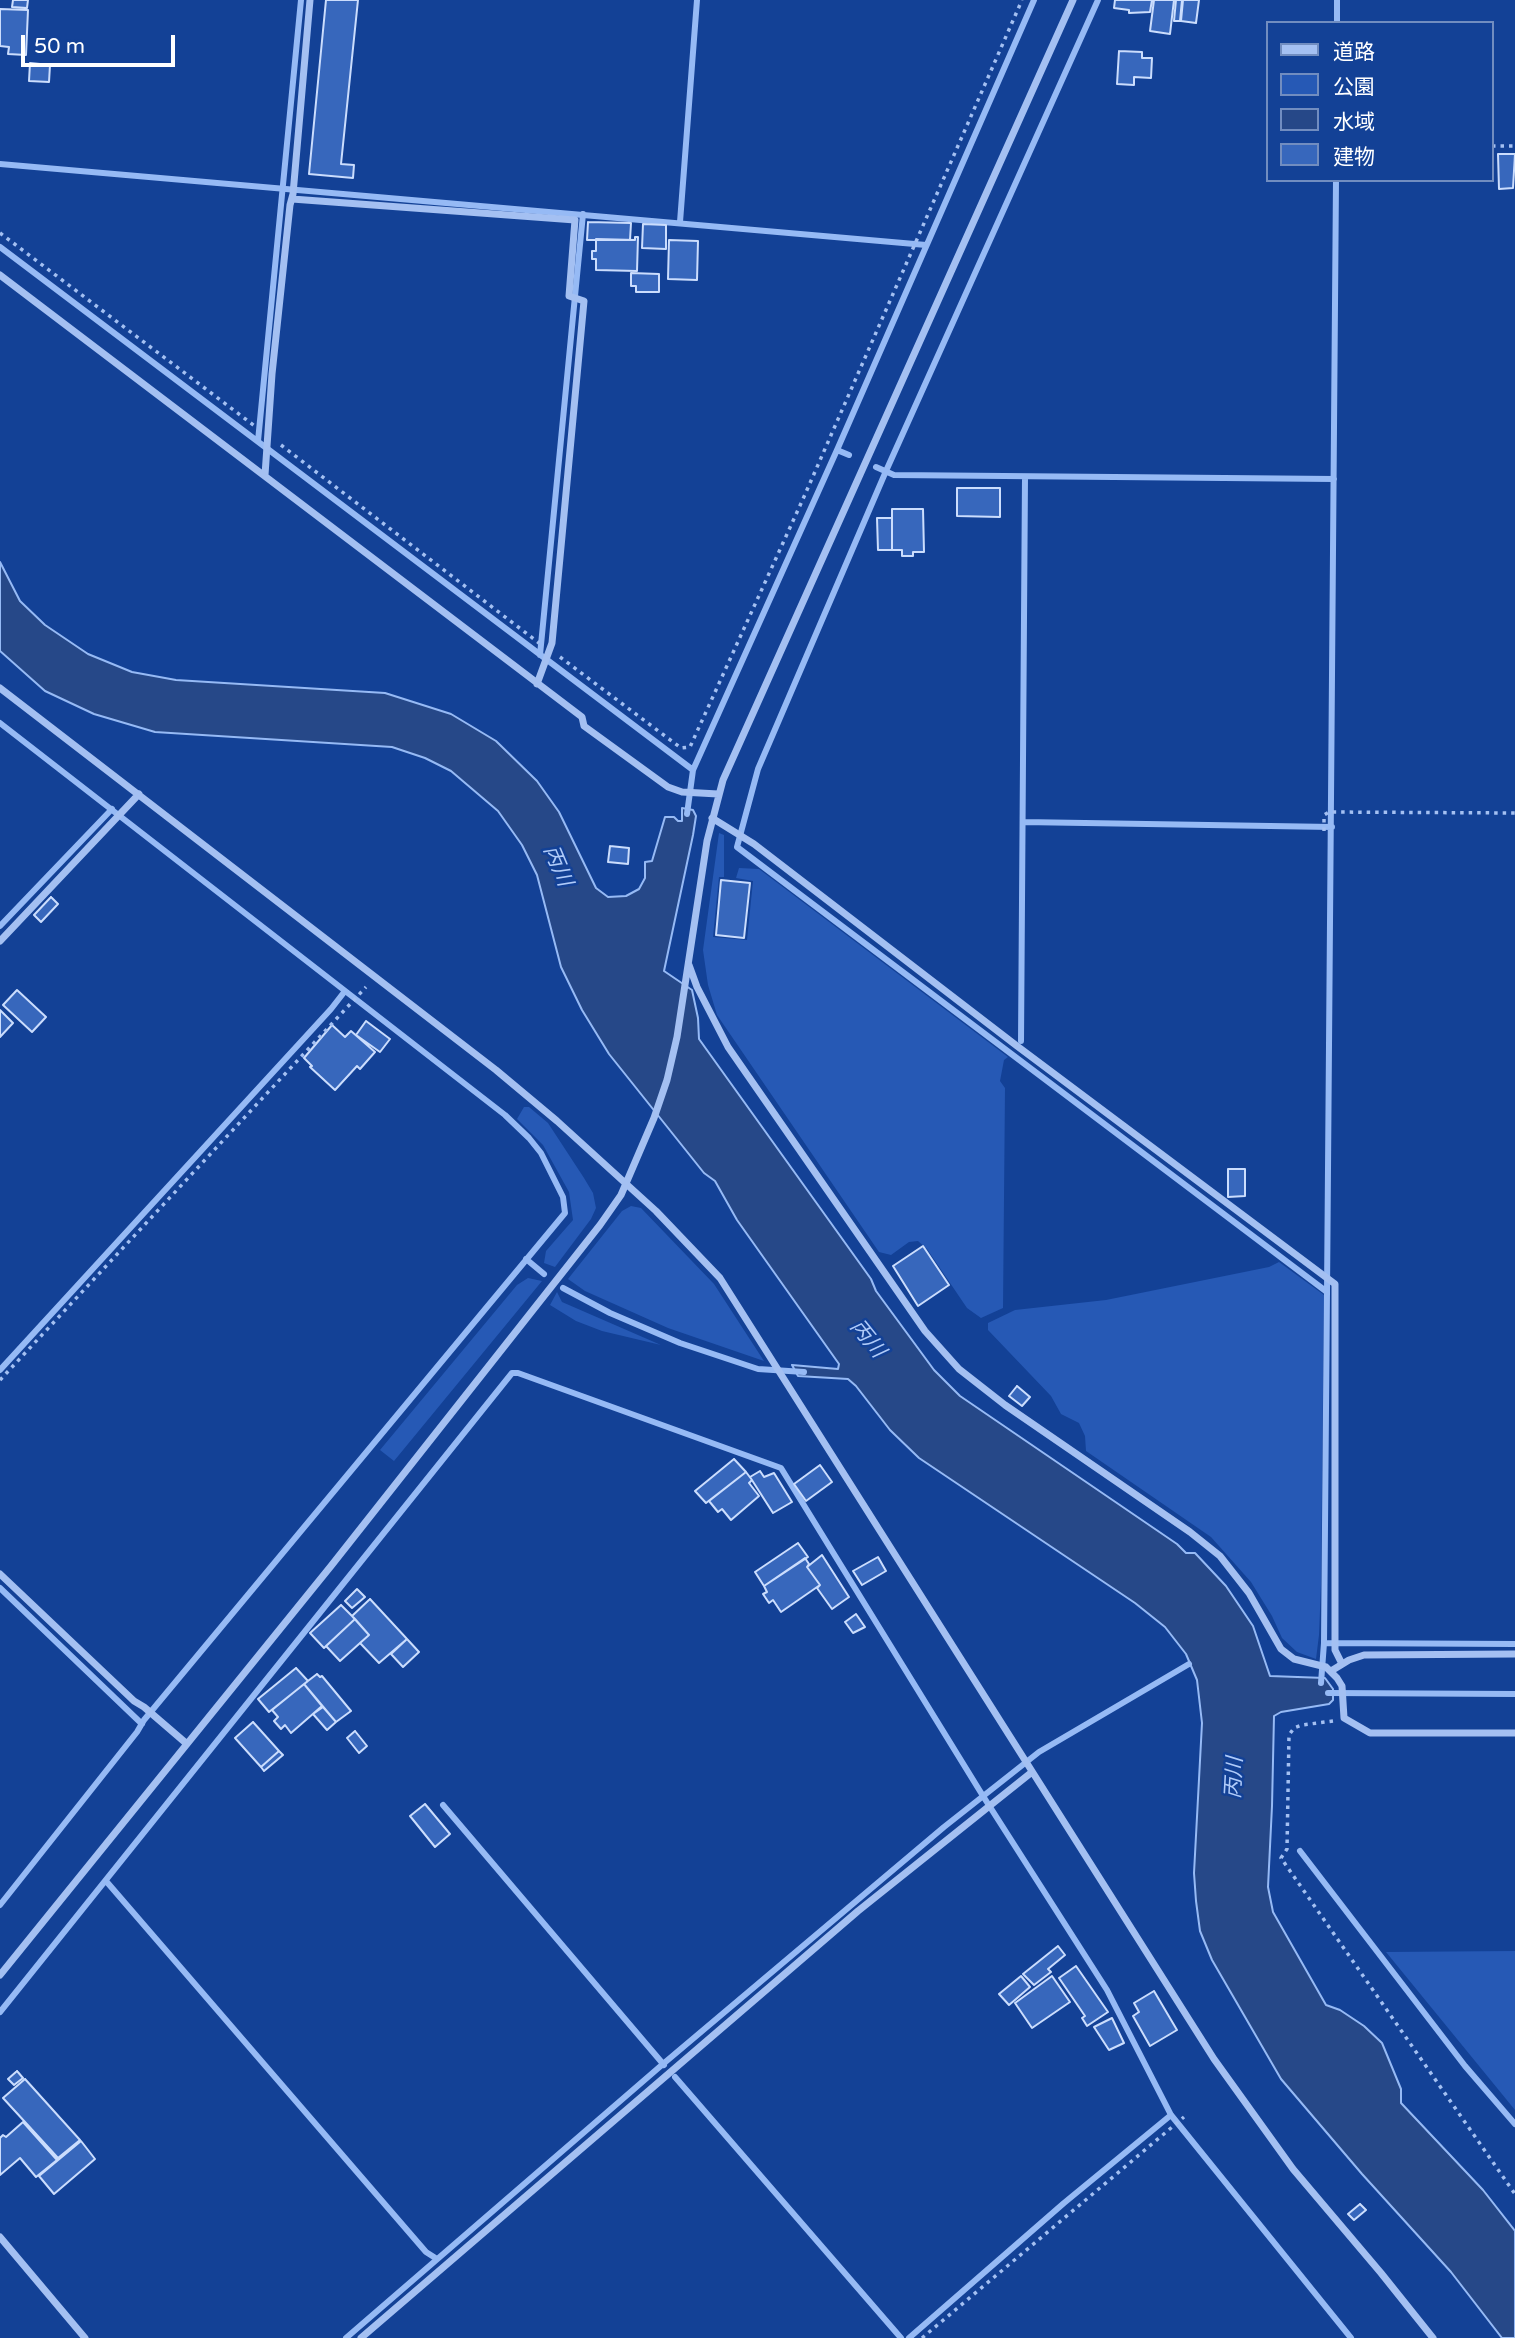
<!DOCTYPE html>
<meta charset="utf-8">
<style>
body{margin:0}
#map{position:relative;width:1515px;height:2338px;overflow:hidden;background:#134196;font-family:"Varela Round","Noto Sans JP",sans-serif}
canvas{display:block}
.legend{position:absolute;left:1266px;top:21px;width:228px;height:161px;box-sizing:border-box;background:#134196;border:2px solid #718dc0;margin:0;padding:9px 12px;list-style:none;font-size:21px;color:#fff}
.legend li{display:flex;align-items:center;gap:14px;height:35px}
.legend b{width:35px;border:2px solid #718dc0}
.scale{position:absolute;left:21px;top:35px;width:154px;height:32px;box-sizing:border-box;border:4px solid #fff;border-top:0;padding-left:9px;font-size:21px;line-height:24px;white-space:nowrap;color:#fff;-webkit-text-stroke:5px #134196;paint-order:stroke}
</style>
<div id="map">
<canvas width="1515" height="2338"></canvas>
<ul class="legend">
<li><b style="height:9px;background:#a4c0f2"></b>道路</li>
<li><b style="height:19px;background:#2659b5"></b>公園</li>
<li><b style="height:19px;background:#264888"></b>水域</li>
<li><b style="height:19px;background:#3767bc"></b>建物</li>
</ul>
<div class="scale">50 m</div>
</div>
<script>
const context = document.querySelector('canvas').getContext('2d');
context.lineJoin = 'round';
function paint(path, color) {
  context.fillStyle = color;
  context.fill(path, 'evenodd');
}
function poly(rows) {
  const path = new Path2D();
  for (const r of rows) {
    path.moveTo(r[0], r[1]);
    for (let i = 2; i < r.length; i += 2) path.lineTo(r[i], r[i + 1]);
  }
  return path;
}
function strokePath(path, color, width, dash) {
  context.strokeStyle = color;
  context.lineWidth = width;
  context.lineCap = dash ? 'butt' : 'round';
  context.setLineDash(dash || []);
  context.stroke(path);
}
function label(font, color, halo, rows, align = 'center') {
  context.font = font + ' "Varela Round","Noto Sans JP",sans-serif';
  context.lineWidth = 5;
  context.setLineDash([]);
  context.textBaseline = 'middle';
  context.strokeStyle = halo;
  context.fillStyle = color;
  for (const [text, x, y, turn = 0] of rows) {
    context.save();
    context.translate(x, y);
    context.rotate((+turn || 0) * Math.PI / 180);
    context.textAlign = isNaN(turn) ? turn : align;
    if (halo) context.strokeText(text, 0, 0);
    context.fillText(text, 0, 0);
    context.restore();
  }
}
paint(poly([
 [719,833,724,835,724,877,719,877,713,937,747,940,753,881,736,878,739,868,759,869,1008,1057,1004,1060,1000,1081,1005,1088,1003,1308,981,1318,967,1308,927,1249,918,1241,909,1242,891,1255,879,1252,717,1015,708,985,703,950],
 [524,1107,529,1107,548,1123,584,1178,593,1193,596,1208,591,1219,555,1267,544,1263,546,1251,573,1220,569,1192,543,1145,517,1119],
 [631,1206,641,1208,714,1284,764,1361,668,1328,585,1291,568,1279,622,1211],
 [1279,1262,1324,1295,1321,1585,1319,1635,1316,1659,1297,1652,1282,1638,1272,1616,1251,1582,1211,1537,1086,1451,1085,1436,1079,1423,1061,1414,1051,1396,988,1330,988,1323,1015,1310,1106,1300,1269,1267],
 [528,1278,542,1281,394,1461,380,1450,517,1285],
 [557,1292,562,1302,661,1345,602,1331,576,1321,550,1305],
 [1515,1951,1515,2110,1386,1952]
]), '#2659b5');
const water = poly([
 [0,562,20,601,45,625,88,654,132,672,176,680,385,693,451,714,496,741,537,781,559,812,596,888,608,897,626,896,639,889,645,878,645,862,652,861,665,817,674,817,678,821,682,821,682,808,693,810,696,816,693,835,664,971,692,990,698,1018,699,1039,871,1279,876,1291,934,1370,960,1396,1177,1544,1186,1553,1195,1553,1226,1586,1253,1626,1270,1676,1325,1678,1333,1689,1333,1700,1329,1704,1281,1712,1274,1716,1272,1806,1268,1887,1273,1912,1326,2005,1340,2010,1364,2026,1382,2043,1401,2089,1401,2103,1483,2190,1515,2231,1515,2338,1502,2338,1451,2272,1362,2174,1281,2079,1212,1960,1200,1931,1196,1901,1194,1873,1202,1723,1197,1680,1186,1654,1165,1627,1135,1603,919,1458,890,1430,856,1386,848,1379,798,1376,792,1365,838,1369,839,1364,737,1220,715,1181,704,1173,609,1054,582,1010,561,967,537,875,522,845,498,811,451,771,425,758,392,747,155,732,94,714,45,691,0,651,0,562]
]);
paint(water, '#264888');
strokePath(water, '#96baf5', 2);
strokePath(poly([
 [1098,0,886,471,758,769,737,847,1327,1292,1324,1643,1321,1683],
 [1337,23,1337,0],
 [0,164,926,245],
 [680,222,697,0],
 [0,247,693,770],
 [258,441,301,0],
 [837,450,849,455],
 [876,467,894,475,1334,479],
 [540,655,583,214],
 [0,723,505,1115,529,1138,541,1153,563,1197,565,1213,144,1720,137,1732,0,1905],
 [687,814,693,770,837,450,1034,0],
 [1023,822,1332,827],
 [0,926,112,809],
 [1021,1041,1025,477],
 [526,1259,544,1274],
 [563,1288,610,1313,680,1343,758,1369,804,1372],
 [1327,1292,1336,180],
 [0,1370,331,1009,345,991],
 [0,1588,142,1724],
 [1324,1643,1515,1644],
 [1328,1693,1515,1694],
 [443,1805,664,2065],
 [1300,1851,1465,2066,1515,2124],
 [106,1881,426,2252,437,2259],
 [0,2012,512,1373,518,1373,781,1468,983,1796,1107,1990,1171,2115,1351,2338],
 [675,2077,901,2338],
 [346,2338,663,2064,944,1827,1039,1752,1189,1664],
 [909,2338,1064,2203,1171,2115]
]), '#96baf5', 6);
const building = poly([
 [13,0,28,0,27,8,12,7,13,0],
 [326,0,358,0,341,164,354,165,353,178,309,174,326,0],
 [1115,0,1152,0,1150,12,1129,13,1129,10,1114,8,1115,0],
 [1154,0,1174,0,1170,34,1150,31,1154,0],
 [1176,0,1182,0,1180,21,1174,21,1176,0],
 [1183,0,1199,0,1196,23,1181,21,1183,0],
 [0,9,28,10,26,55,8,54,9,47,0,46,0,9],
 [1119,51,1142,52,1142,58,1152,58,1151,78,1134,77,1134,85,1117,84,1119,51],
 [30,63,50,65,49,82,29,81,30,63],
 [1498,154,1515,154,1513,188,1499,189,1498,154],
 [588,222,631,223,630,240,587,240,588,222],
 [643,224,666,225,666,249,642,248,643,224],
 [635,237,638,237,637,271,596,270,596,259,592,259,592,251,596,251,596,239,635,240,635,237],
 [669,240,698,241,697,280,668,279,669,240],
 [631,273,659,274,659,292,636,292,636,286,631,286,631,273],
 [957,488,1000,488,1000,517,957,516,957,488],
 [892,509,923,509,924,552,913,552,913,556,902,556,902,550,892,550,892,509],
 [877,518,892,518,892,550,878,550,877,518],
 [610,846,629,848,628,864,608,862,610,846],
 [721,880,750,883,744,938,716,935,721,880],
 [51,897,58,904,41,922,34,915,51,897],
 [17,990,46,1017,32,1032,3,1005,17,990],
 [0,1010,13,1023,0,1037,0,1010],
 [366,1021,390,1039,380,1052,356,1035,366,1021],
 [332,1025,345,1037,351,1031,375,1052,360,1069,357,1066,335,1090,310,1067,312,1066,304,1058,332,1025],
 [1228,1169,1245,1169,1245,1196,1228,1197,1228,1169],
 [923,1246,949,1285,918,1306,893,1266,923,1246],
 [1017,1386,1030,1397,1022,1406,1009,1396,1017,1386],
 [734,1459,746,1472,706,1503,695,1491,734,1459],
 [820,1465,832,1482,806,1501,794,1484,820,1465],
 [760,1471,764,1477,774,1473,792,1502,773,1513,750,1477,760,1471],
 [746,1472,752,1480,749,1483,759,1496,731,1520,722,1509,718,1512,709,1501,746,1472],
 [798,1543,808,1557,764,1586,755,1572,798,1543],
 [822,1555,849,1597,832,1609,817,1588,820,1585,807,1567,822,1555],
 [878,1557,886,1571,862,1585,853,1571,878,1557],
 [805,1558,809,1564,807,1567,820,1585,781,1612,773,1600,769,1603,763,1594,767,1592,764,1586,805,1558],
 [357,1589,365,1597,352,1608,345,1601,357,1589],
 [370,1599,407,1639,379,1663,360,1643,369,1635,352,1616,370,1599],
 [341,1605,355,1619,324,1648,310,1633,341,1605],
 [856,1614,865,1627,853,1633,845,1622,856,1614],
 [355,1619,369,1635,340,1661,326,1646,355,1619],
 [407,1639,419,1652,403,1667,391,1654,407,1639],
 [296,1668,308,1681,269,1712,258,1699,296,1668],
 [317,1674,320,1677,322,1676,351,1711,336,1722,304,1684,317,1674],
 [304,1684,322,1706,291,1733,285,1725,281,1729,274,1721,278,1717,272,1710,304,1684],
 [323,1707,336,1722,327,1730,313,1714,323,1707],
 [253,1722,279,1751,261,1767,235,1738,253,1722],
 [355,1731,367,1746,359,1753,347,1738,355,1731],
 [279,1751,283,1755,264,1771,261,1767,279,1751],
 [425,1804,450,1834,435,1847,410,1816,425,1804],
 [1058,1946,1065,1955,1048,1969,1051,1972,1034,1985,1023,1974,1058,1946],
 [1076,1966,1108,2012,1087,2026,1082,2018,1085,2016,1059,1978,1076,1966],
 [1021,1976,1030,1987,1009,2005,999,1994,1021,1976],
 [1052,1976,1070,2002,1032,2028,1015,2003,1052,1976],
 [1154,1991,1177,2030,1150,2046,1133,2016,1139,2012,1134,2003,1154,1991],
 [1112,2018,1124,2043,1109,2050,1094,2027,1112,2018],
 [17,2071,23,2078,14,2085,8,2079,17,2071],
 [25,2079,80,2140,58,2158,3,2098,25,2079],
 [23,2122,57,2160,36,2177,20,2158,0,2175,0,2138,3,2135,6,2137,23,2122],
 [81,2141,95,2159,54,2194,39,2176,81,2141],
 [1360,2204,1366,2210,1354,2220,1348,2214,1360,2204]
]);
paint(building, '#3767bc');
strokePath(building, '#cbddfd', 2);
strokePath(poly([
 [1492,146,1515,146],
 [0,233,256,427],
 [281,445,539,643],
 [560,657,681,748,690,747,803,499,1022,0],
 [1324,831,1324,815,1329,812,1515,813],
 [0,1380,366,987],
 [1333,1721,1302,1725,1294,1728,1289,1735,1287,1849,1281,1858,1515,2194],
 [922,2338,1184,2117]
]), '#a4c0f2', 3.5, [3.5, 5]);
strokePath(poly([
 [292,199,575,220,569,296,584,301,552,643,537,684],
 [0,275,582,717,584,726,668,787,682,792,718,794],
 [265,475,272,374,290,205,293,194,310,0],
 [0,688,496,1070,557,1121,656,1211,720,1278,1214,2059,1293,2169,1381,2273,1433,2338],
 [712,818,754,844,1017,1046,1335,1284,1335,1650,1342,1664],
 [0,941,139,794],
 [689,965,697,987,728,1047,925,1331,959,1369,1005,1405,1190,1532,1220,1556,1249,1593,1281,1649,1294,1659,1326,1667,1337,1678,1342,1686,1344,1718,1370,1733,1515,1733],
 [0,1574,134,1701,144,1707,187,1744],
 [1331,1671,1349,1660,1364,1655,1515,1654],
 [0,1975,331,1566,600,1225,621,1195,654,1118,667,1080,677,1037,707,841,723,780,1073,0],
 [0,2237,85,2338],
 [361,2338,858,1911,1032,1772]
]), '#a4c0f2', 7);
label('italic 21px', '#b0cbf9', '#134196', [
 ["丙川",557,866,67],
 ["丙川",867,1339,51],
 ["丙川",1235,1778,-87]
]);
</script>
